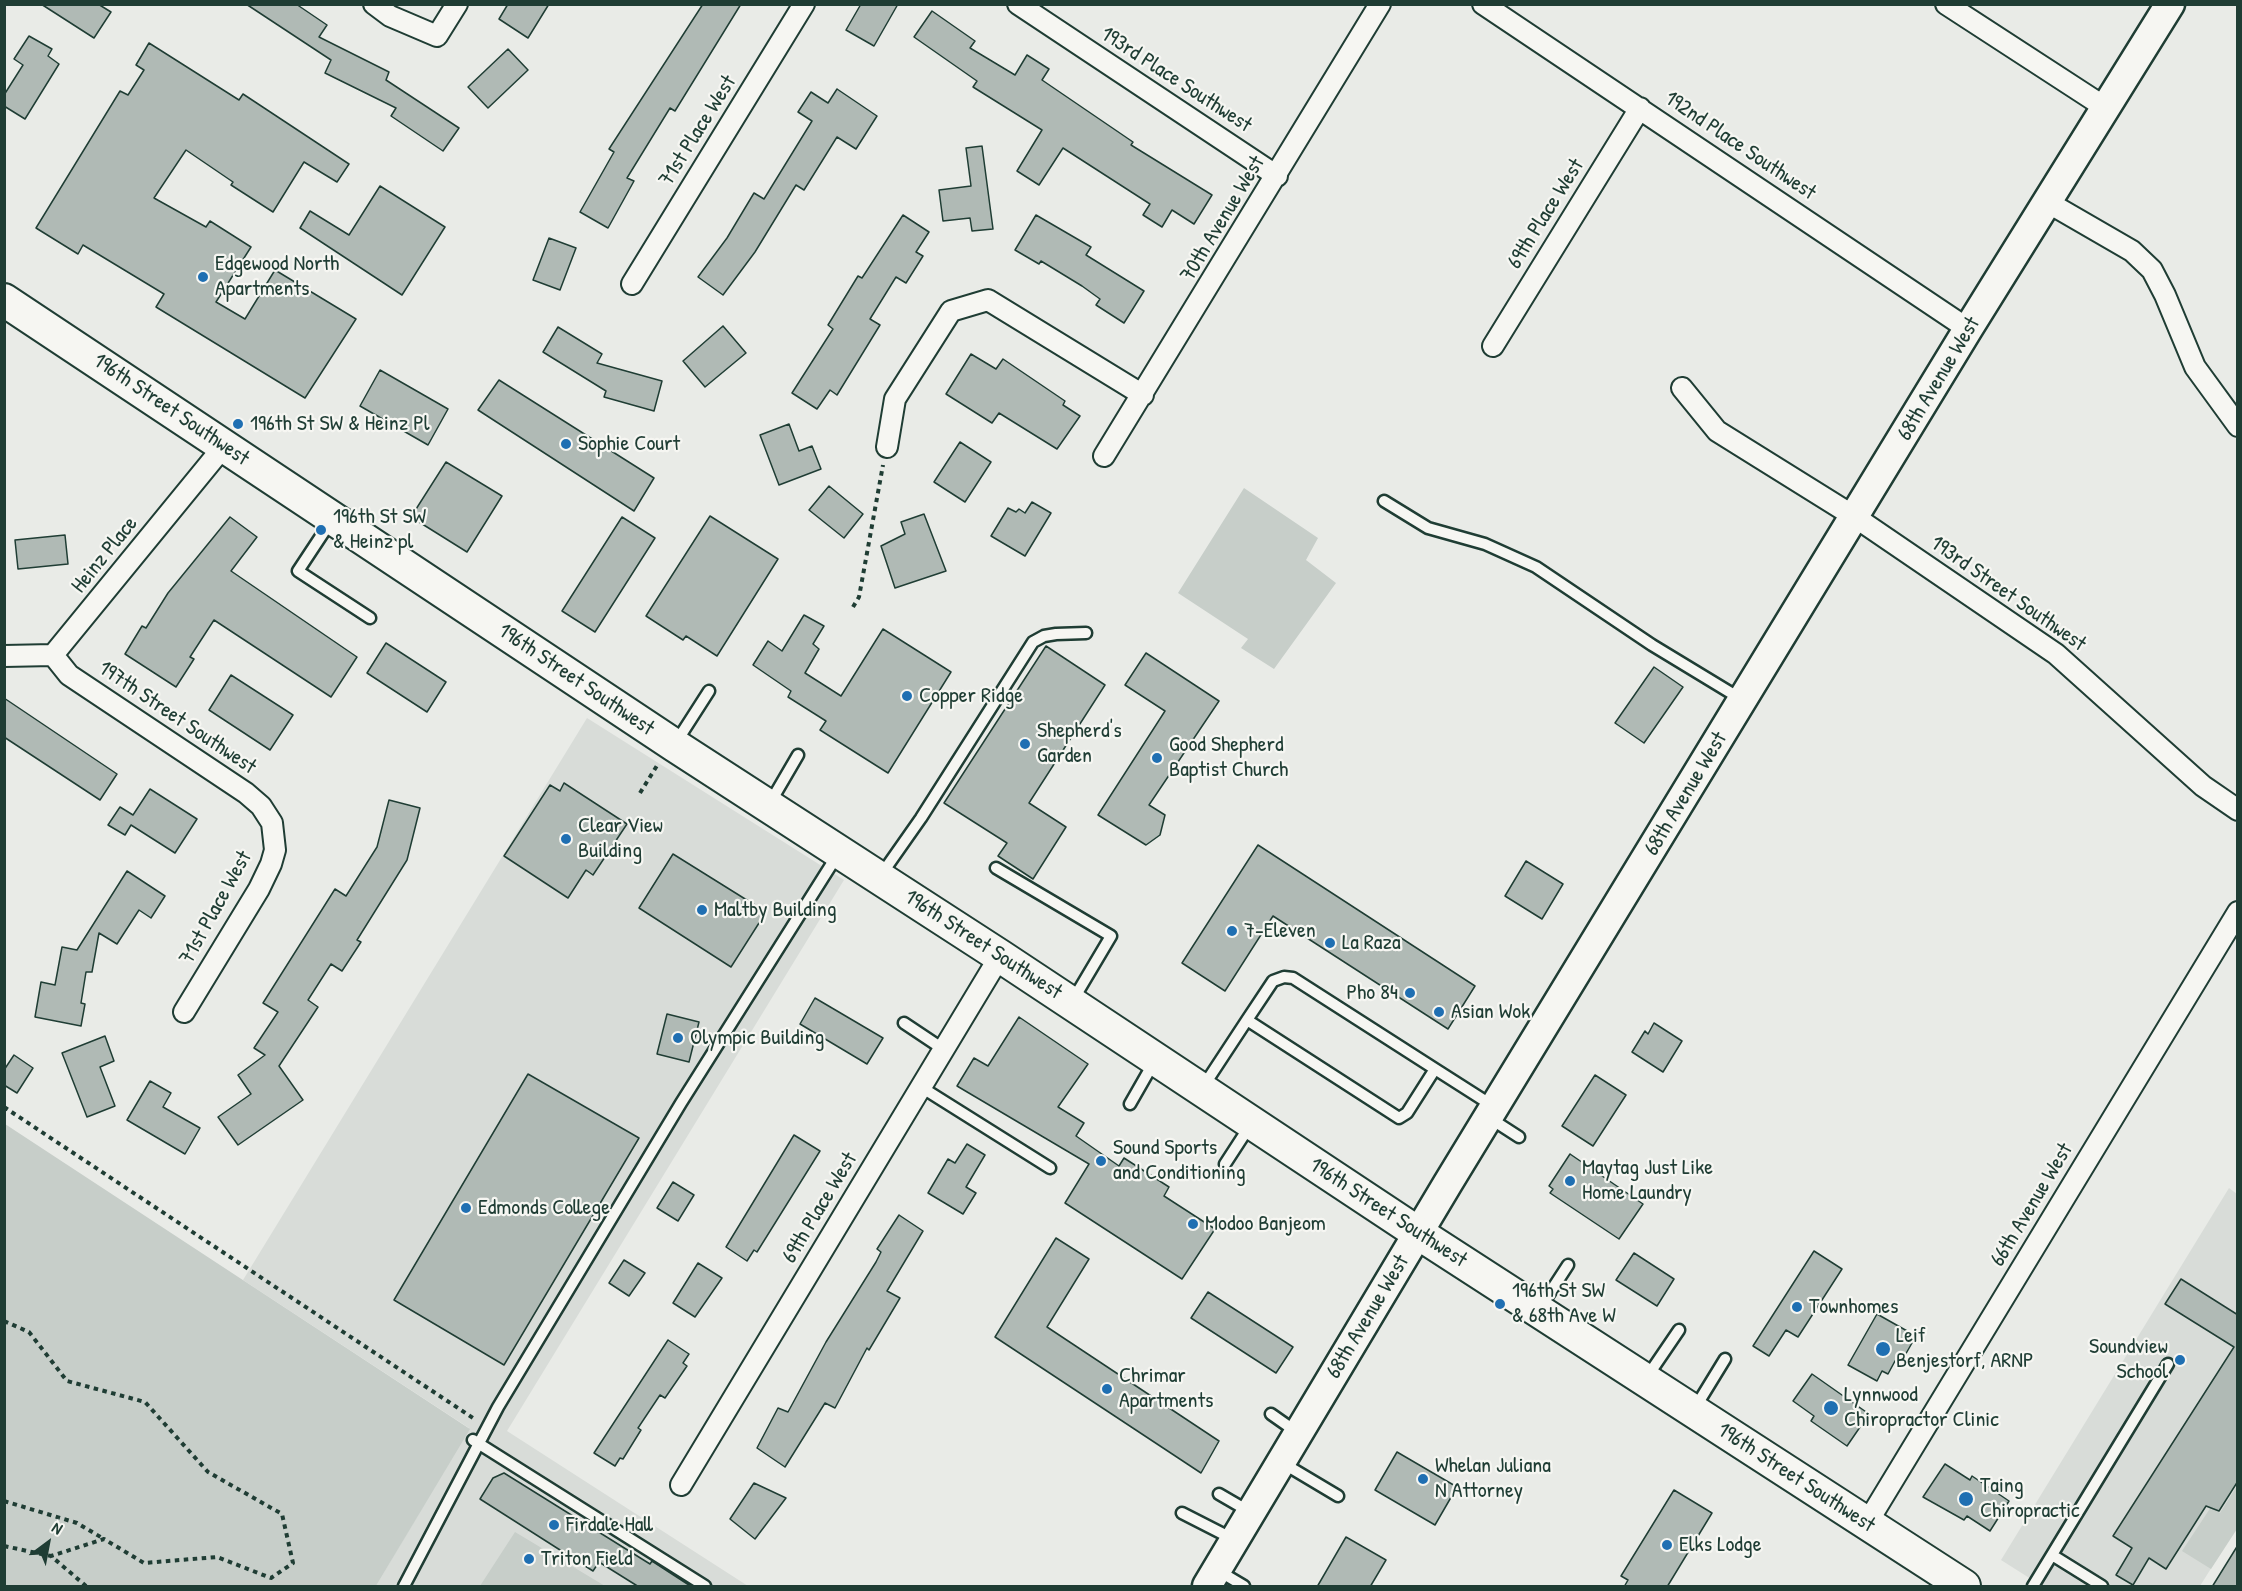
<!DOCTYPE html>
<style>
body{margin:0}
#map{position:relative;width:2242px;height:1591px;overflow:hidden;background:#e9ebe7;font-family:"Patrick Hand",sans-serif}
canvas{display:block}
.frame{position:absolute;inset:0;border:6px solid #1f3d34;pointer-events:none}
.north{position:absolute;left:18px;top:1513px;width:60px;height:60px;-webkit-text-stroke:4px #f6f6f2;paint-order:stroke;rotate:32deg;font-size:16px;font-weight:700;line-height:24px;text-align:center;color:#1f3d34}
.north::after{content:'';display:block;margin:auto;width:21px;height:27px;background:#1f3d34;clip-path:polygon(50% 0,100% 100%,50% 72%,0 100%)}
</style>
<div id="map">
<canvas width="2242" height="1591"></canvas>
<div class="frame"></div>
<div class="north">N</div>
</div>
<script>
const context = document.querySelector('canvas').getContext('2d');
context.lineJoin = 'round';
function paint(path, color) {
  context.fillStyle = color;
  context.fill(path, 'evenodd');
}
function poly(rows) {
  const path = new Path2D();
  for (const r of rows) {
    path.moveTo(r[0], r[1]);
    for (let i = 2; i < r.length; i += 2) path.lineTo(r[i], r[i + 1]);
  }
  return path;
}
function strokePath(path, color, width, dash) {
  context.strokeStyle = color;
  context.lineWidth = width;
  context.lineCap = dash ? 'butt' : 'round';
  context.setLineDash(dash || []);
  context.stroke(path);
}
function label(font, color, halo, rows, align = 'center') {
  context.font = font + ' "Patrick Hand",sans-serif';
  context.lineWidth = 4.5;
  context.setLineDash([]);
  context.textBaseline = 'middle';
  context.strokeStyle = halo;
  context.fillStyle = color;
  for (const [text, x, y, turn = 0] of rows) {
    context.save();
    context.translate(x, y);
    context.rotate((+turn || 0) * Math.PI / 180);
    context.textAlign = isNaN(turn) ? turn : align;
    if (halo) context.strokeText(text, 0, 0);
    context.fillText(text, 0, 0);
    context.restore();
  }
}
paint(poly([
 [587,718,844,880,507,1431,748,1586,376,1586,469,1428,243,1280],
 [2229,1188,2237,1194,2237,1527,2200,1586,2042,1586,2001,1560]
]), '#d8dcd8');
paint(poly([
 [1244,488,1318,538,1306,560,1336,583,1274,669,1241,648,1248,639,1178,593],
 [5,1124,470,1429,376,1586,5,1586],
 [2237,1486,2237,1529,2211,1569,2182,1551,2211,1507,2220,1513],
 [515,1532,605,1586,480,1586]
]), '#c7cec9');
const building = poly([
 [41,4,98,4,111,12,94,38,41,4],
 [246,4,296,4,327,25,319,37,389,72,386,80,459,128,443,151,391,116,396,108,325,73,331,60,246,4],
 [508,4,549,4,528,38,499,19,508,4],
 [703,4,741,4,675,111,670,108,627,178,634,181,608,228,580,212,614,152,609,149,703,4],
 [861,4,898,4,874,46,846,30,861,4],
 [932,11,975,41,970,48,1015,75,1027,55,1049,69,1042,80,1133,142,1131,145,1212,195,1194,224,1172,210,1162,227,1143,215,1150,204,1063,148,1039,185,1017,171,1042,130,973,87,977,81,914,37,932,11],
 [29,36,52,49,48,56,59,64,25,119,4,106,4,95,23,65,14,59,29,36],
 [149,43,239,100,243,94,349,164,337,182,304,162,273,212,231,185,233,182,186,150,154,198,206,227,210,221,251,247,216,302,245,319,275,270,356,319,305,398,156,307,164,294,83,245,78,254,36,228,120,91,128,95,144,70,136,65,149,43],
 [508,49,528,70,488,108,468,87,508,49],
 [837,89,877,116,856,149,837,137,804,190,796,185,755,252,723,295,698,277,727,238,754,193,764,199,812,121,798,112,811,92,828,103,837,89],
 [982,146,993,229,972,231,970,218,943,221,939,190,971,186,966,148,982,146],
 [380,186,445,227,402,295,300,228,310,211,349,235,380,186],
 [903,215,929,232,916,252,923,256,906,283,896,277,870,319,880,325,837,395,830,390,817,409,792,393,833,329,828,325,858,276,862,278,903,215],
 [1036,215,1091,247,1086,255,1144,291,1124,323,1096,305,1100,299,1082,286,1041,261,1039,264,1015,250,1036,215],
 [549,238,576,248,560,290,533,280,549,238],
 [723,326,746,353,705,387,683,361,723,326],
 [558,327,602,354,597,363,662,381,654,411,604,397,606,391,543,352,558,327],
 [971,354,996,369,1003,359,1065,401,1063,405,1080,416,1057,449,999,413,992,423,946,394,971,354],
 [380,370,448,409,428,445,360,406,380,370],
 [499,380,654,478,634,511,478,410,499,380],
 [789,424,799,451,812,446,821,469,779,485,760,435,789,424],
 [960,442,991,462,965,502,934,482,960,442],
 [446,462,502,496,467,552,411,517,446,462],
 [829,486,863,514,844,538,809,510,829,486],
 [1032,502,1051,513,1025,556,991,536,1008,508,1016,512,1019,509,1025,513,1032,502],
 [924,514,946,571,895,588,881,546,905,534,901,522,924,514],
 [710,516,778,559,717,656,686,636,683,640,646,616,710,516],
 [230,517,257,537,231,571,357,657,331,697,214,620,190,657,194,659,176,687,125,654,142,626,146,628,168,593,230,517],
 [622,517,655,538,595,632,562,611,622,517],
 [65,535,68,564,18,569,15,540,65,535],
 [804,615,824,626,813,644,819,649,805,673,841,696,883,629,951,672,888,773,820,730,826,721,788,697,791,691,753,665,768,641,782,651,804,615],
 [386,643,446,682,427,712,367,673,386,643],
 [1046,646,1105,685,1029,803,1066,827,1033,879,998,856,1007,843,944,803,1046,646],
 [1146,653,1219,701,1149,805,1165,815,1160,835,1146,845,1098,815,1165,711,1125,685,1146,653],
 [1654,667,1683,687,1644,743,1615,723,1654,667],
 [231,675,293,715,270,750,209,710,231,675],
 [4,698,117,774,100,800,4,737,4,698],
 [564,783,627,824,593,875,586,870,568,898,504,856,550,785,560,791,564,783],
 [150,789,197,819,175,853,131,825,125,835,108,825,120,807,133,815,150,789],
 [389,800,420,808,407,860,357,940,361,942,342,971,331,964,308,1000,318,1007,279,1066,303,1100,238,1145,218,1117,251,1094,238,1075,265,1055,254,1048,278,1012,263,1003,335,889,346,896,377,847,389,800],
 [1258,845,1475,986,1448,1029,1273,916,1225,991,1182,963,1258,845],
 [673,854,766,912,731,967,639,908,673,854],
 [1526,861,1563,884,1542,919,1505,896,1526,861],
 [127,871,165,896,151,918,139,910,117,944,99,933,92,972,86,972,81,1003,85,1004,81,1026,35,1017,41,982,55,985,62,947,77,950,127,871],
 [815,998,883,1038,867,1064,800,1024,815,998],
 [667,1014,699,1022,689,1062,657,1054,667,1014],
 [1019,1017,1088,1064,1058,1107,1084,1123,1076,1136,1119,1166,1124,1158,1169,1187,1164,1196,1215,1229,1182,1279,1065,1203,1089,1164,957,1086,974,1058,988,1066,1019,1017],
 [1654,1023,1682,1041,1663,1072,1632,1052,1645,1031,1648,1034,1654,1023],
 [105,1036,114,1061,100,1067,115,1106,87,1117,62,1053,105,1036],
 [14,1055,33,1068,17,1093,4,1085,4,1070,14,1055],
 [528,1074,639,1138,504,1365,394,1300,528,1074],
 [1595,1075,1626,1095,1593,1146,1562,1126,1595,1075],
 [150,1081,171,1093,163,1107,200,1128,185,1154,127,1120,150,1081],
 [794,1135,820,1151,757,1252,754,1250,747,1261,726,1247,794,1135],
 [967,1144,985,1155,966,1187,976,1193,963,1214,928,1193,948,1159,955,1163,967,1144],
 [1570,1154,1643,1204,1619,1239,1550,1193,1553,1189,1549,1186,1570,1154],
 [673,1182,694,1195,678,1221,657,1208,673,1182],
 [899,1215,923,1231,887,1291,900,1298,869,1350,867,1348,835,1408,825,1403,785,1467,757,1448,778,1408,788,1412,826,1342,876,1262,881,1252,877,1249,899,1215],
 [1056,1238,1089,1259,1047,1327,1219,1441,1201,1473,995,1337,1056,1238],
 [1814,1251,1842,1269,1798,1337,1786,1330,1769,1356,1753,1346,1814,1251],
 [1634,1253,1674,1279,1657,1306,1616,1280,1634,1253],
 [624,1260,645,1273,629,1296,609,1283,624,1260],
 [698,1263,722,1278,695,1317,673,1303,698,1263],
 [2181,1279,2238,1315,2238,1481,2219,1511,2206,1506,2166,1569,2149,1558,2133,1585,2116,1575,2132,1548,2113,1536,2234,1347,2165,1304,2181,1279],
 [1208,1292,1293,1347,1276,1373,1191,1318,1208,1292],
 [1877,1314,1916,1336,1900,1364,1895,1361,1888,1374,1882,1371,1877,1381,1848,1365,1877,1314],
 [668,1340,689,1354,683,1363,687,1366,665,1398,660,1395,638,1428,641,1430,623,1459,620,1458,615,1466,594,1453,668,1340],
 [1812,1374,1869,1414,1847,1446,1811,1421,1814,1416,1793,1401,1812,1374],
 [1397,1452,1457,1487,1435,1525,1375,1490,1397,1452],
 [1945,1464,1970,1480,1972,1476,2009,1501,1990,1531,1967,1516,1964,1520,1923,1497,1945,1464],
 [504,1473,650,1564,652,1561,692,1587,639,1587,599,1562,593,1571,480,1499,493,1478,504,1473],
 [754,1483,786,1498,755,1539,730,1519,754,1483],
 [1674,1490,1712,1513,1667,1587,1624,1587,1628,1580,1621,1576,1674,1490],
 [1346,1537,1386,1560,1370,1587,1317,1587,1346,1537],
 [2238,1545,2238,1587,2212,1587,2238,1545]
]);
paint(building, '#b0bab5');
strokePath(building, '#1f3d34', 1.5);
const lane = poly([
 [1384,501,1428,528,1485,544,1536,567,1652,645,1741,699],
 [331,521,298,571,370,618],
 [675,744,709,691],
 [770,803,798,755],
 [996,868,1111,936,1073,1000],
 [881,875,921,818,1033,642,1044,636,1056,634,1086,633],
 [904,1023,943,1049],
 [1435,1069,1493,1106],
 [921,1087,1050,1168],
 [1203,1087,1247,1020,1273,981,1284,977,1293,978,1435,1069,1407,1113,1399,1118,1247,1020],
 [1130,1104,1154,1062],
 [1488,1117,1519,1137],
 [1225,1164,1251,1124],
 [1540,1308,1568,1265],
 [1647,1377,1679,1330],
 [1695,1408,1725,1359],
 [1271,1414,1298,1433],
 [473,1440,705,1586],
 [1281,1462,1338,1496],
 [1219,1494,1250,1512],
 [1182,1513,1233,1539],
 [2052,1555,2102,1586],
 [1217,1570,1244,1586],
 [404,1586,498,1407,681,1103,838,854],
 [2033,1586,2168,1364]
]);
const street = poly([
 [374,4,390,16,437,36,457,4],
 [1018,4,1277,176],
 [1483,4,1968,329],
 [1946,4,2106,108],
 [2049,203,2132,251,2152,270,2165,295,2195,367,2238,426],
 [632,284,804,4],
 [1493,346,1640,108],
 [1682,388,1717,431,1855,517,2056,654,2203,786,2238,810],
 [887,447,895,399,951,311,988,300,1143,395],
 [1104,456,1380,4],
 [53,655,69,675,246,793,261,806,272,823,275,850,271,864,259,889,184,1012],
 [4,656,53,655,224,446],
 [681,1485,1000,956],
 [1867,1523,2238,912]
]);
const secondary = poly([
 [1207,1586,1448,1183,1968,329,2170,4]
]);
const primary = poly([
 [4,300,674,745,1000,956,1418,1233,1964,1586]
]);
strokePath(lane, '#1f3d34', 15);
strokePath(street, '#1f3d34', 24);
strokePath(secondary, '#1f3d34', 33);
strokePath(primary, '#1f3d34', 36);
strokePath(poly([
 [853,607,859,597,883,465],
 [640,793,658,764],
 [4,1107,476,1420],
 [4,1321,29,1332,67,1381,145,1402,208,1472,282,1514,293,1563,271,1578,217,1557,144,1563,104,1539,51,1556],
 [4,1501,77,1523,104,1539],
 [4,1546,51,1556,86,1586]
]), '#1f3d34', 4, [4.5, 4.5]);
strokePath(lane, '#f6f6f2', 10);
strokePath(street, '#f6f6f2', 20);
strokePath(secondary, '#f6f6f2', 28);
strokePath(primary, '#f6f6f2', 32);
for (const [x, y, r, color] of [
 [203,277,6,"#1f6fb2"],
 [238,424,6,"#1f6fb2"],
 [566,444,6,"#1f6fb2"],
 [321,530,6,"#1f6fb2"],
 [907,696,6,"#1f6fb2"],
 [1025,744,6,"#1f6fb2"],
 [1157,758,6,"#1f6fb2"],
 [566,839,6,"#1f6fb2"],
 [702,910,6,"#1f6fb2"],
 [1232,931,6,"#1f6fb2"],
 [1330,943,6,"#1f6fb2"],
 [1410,993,6,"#1f6fb2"],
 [1439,1012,6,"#1f6fb2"],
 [678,1038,6,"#1f6fb2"],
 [1101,1161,6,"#1f6fb2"],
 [1570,1181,6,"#1f6fb2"],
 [466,1208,6,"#1f6fb2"],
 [1193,1224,6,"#1f6fb2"],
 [1500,1304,6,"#1f6fb2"],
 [1797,1307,6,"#1f6fb2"],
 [1883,1349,8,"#1f6fb2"],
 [2180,1360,6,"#1f6fb2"],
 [1107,1389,6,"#1f6fb2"],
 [1831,1408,8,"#1f6fb2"],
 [1423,1479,6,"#1f6fb2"],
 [1966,1499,8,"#1f6fb2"],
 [554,1525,6,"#1f6fb2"],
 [1667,1545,6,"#1f6fb2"],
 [529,1559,6,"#1f6fb2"]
]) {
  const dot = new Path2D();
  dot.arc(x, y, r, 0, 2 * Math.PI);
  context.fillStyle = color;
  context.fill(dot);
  strokePath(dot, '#f6f6f2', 2);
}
label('22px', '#1f3d34', '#f6f6f2', [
 ["193rd Place Southwest",1176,80,33],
 ["71st Place West",698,131,-58],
 ["192nd Place Southwest",1740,146,34],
 ["69th Place West",1546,214,-58],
 ["70th Avenue West",1223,219,-59],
 ["68th Avenue West",1939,379,-59],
 ["196th Street Southwest",171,410,34],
 ["Heinz Place",105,555,-51],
 ["193rd Street Southwest",2008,594,35],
 ["196th Street Southwest",576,680,34],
 ["197th Street Southwest",177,718,34],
 ["68th Avenue West",1686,794,-59],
 ["71st Place West",216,908,-61],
 ["196th Street Southwest",983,945,33],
 ["66th Avenue West",2032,1205,-59],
 ["69th Place West",820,1208,-59],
 ["196th Street Southwest",1388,1213,33],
 ["68th Avenue West",1368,1317,-59],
 ["196th Street Southwest",1796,1478,33]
]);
label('22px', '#1f3d34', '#f6f6f2', [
 ["Edgewood North",215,264],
 ["Apartments",215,289],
 ["196th St SW & Heinz Pl",250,424],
 ["Sophie Court",578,444],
 ["196th St SW",333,517],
 ["& Heinz pl",333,542],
 ["Copper Ridge",919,696],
 ["Shepherd's",1037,731],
 ["Garden",1037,756],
 ["Good Shepherd",1169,745],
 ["Baptist Church",1169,770],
 ["Clear View",578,826],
 ["Building",578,851],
 ["Maltby Building",714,910],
 ["7-Eleven",1244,931],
 ["La Raza",1342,943],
 ["Pho 84",1398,993,"right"],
 ["Asian Wok",1451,1012],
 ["Olympic Building",690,1038],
 ["Sound Sports",1113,1148],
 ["and Conditioning",1113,1173],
 ["Maytag Just Like",1582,1168],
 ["Home Laundry",1582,1193],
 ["Edmonds College",478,1208],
 ["Modoo Banjeom",1205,1224],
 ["196th St SW",1512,1291],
 ["& 68th Ave W",1512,1316],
 ["Townhomes",1809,1307],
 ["Leif",1896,1336],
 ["Benjestorf, ARNP",1896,1361],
 ["Soundview",2168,1347,"right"],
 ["School",2168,1372,"right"],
 ["Chrimar",1119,1376],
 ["Apartments",1119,1401],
 ["Lynnwood",1844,1395],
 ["Chiropractor Clinic",1844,1420],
 ["Whelan Juliana",1435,1466],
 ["N Attorney",1435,1491],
 ["Taing",1980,1486],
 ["Chiropractic",1980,1511],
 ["Firdale Hall",566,1525],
 ["Elks Lodge",1679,1545],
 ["Triton Field",541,1559]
], 'left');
</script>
